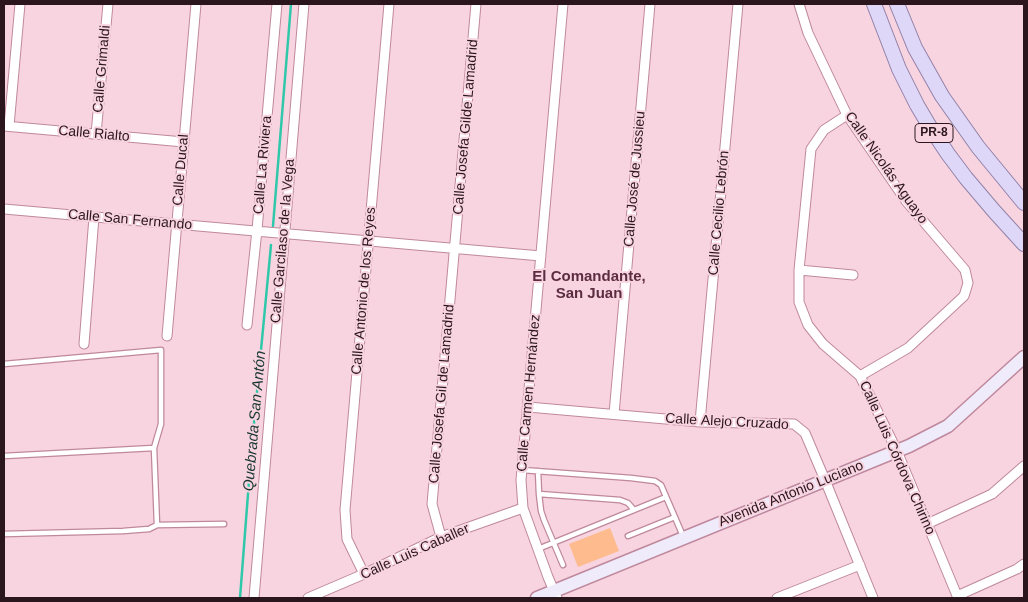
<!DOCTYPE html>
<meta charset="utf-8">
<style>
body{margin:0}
#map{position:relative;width:1028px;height:602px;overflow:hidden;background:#f8d4e0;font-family:Arial,sans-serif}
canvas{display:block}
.frame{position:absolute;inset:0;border:5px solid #2b161e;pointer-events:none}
</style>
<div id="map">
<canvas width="1028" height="602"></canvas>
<div class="frame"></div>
</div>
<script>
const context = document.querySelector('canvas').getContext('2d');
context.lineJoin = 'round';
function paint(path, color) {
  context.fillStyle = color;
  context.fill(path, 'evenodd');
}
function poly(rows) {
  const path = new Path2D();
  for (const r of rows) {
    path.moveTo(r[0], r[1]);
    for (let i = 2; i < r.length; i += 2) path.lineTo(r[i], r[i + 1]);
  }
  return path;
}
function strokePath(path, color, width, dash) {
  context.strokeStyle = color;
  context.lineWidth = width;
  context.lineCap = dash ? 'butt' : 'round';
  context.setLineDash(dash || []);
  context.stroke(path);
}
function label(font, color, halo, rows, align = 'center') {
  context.font = font + ' Arial,sans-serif';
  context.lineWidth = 4;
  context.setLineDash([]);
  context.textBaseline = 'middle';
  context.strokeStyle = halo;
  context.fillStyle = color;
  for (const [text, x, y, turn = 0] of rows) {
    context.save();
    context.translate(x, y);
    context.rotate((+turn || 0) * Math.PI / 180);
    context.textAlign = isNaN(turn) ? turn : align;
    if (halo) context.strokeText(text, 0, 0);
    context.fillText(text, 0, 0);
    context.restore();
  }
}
paint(poly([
 [610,528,619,551,578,567,569,544]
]), '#febb8d');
strokePath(poly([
 [273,226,291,4],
 [240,598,251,455,271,245]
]), '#2fc8aa', 2.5);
const lane = poly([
 [4,364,161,350,161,424,154,448],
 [4,456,154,448,157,525,149,529,123,531,4,534],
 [522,470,631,478,655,481,661,485,683,536],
 [538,471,539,494,620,500,628,503,634,510],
 [539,494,541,511,544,520,563,565],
 [157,525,224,524],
 [628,536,675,517],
 [538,549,666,497]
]);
const street = poly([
 [799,4,808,33,847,115,906,201,965,270,968,283,964,296,908,348,860,376],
 [847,115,824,130,811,149,799,270,799,302,808,325,823,344,860,376,897,451,958,598],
 [4,126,184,142],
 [9,126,20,4],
 [96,134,108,4],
 [4,209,541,256],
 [799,270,853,275],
 [247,325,257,230,277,4],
 [167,336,196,4],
 [84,344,94,217],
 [528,407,700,422,794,424,805,433,825,480,873,598],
 [614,414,650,4],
 [700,422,738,4],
 [927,524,992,494,1024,466],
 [441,537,432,504,476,4],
 [364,574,347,539,345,510,389,4],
 [957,596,1017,569,1024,564],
 [254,598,304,4],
 [308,598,364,574,441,537,523,508],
 [557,598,548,577,523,508,521,480,563,4],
 [777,598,860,565]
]);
const secondary = poly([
 [537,598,909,446,948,426,1024,357]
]);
const primary = poly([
 [874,4,899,69,917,105,930,127,948,154,966,178,994,211,1024,244],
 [897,4,915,48,942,96,978,147,1024,203]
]);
strokePath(lane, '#bf889c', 7);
strokePath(street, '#bf889c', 11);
strokePath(secondary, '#bf889c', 15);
strokePath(primary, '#9282a8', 16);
strokePath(lane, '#fff', 4.5);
strokePath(street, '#fff', 9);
strokePath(secondary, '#efebfb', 12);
strokePath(primary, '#dfd7f8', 14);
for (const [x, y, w] of [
 [934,133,38]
]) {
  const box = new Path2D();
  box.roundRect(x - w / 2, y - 9.5, w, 19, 4);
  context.fillStyle = '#f8d4e0';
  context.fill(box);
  strokePath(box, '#2b161e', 1);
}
label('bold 12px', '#2b161e', null, [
 ["PR-8",934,133]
]);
label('14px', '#2b161e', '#f8d4e0', [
 ["Calle Grimaldi",102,69,-85],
 ["Calle Josefa Gilde Lamadrid",466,127,-85],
 ["Calle Rialto",94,134,5],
 ["Calle La Riviera",263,165,-85],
 ["Calle Nicolás Aguayo",886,168,55],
 ["Calle Ducal",181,170,-85],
 ["Calle José de Jussieu",635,179,-85],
 ["Calle Cecilio Lebrón",719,213,-85],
 ["Calle San Fernando",130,220,5],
 ["Calle Garcilaso de la Vega",283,241,-85],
 ["Calle Antonio de los Reyes",364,291,-85],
 ["Calle Carmen Hernández",529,393,-85],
 ["Calle Josefa Gil de Lamadrid",442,394,-85],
 ["Calle Alejo Cruzado",727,422,3],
 ["Calle Luis Córdova Chirino",897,458,66],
 ["Avenida Antonio Luciano",791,494,-22],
 ["Calle Luis Caballer",415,552,-24]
]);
label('bold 15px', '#5c2d40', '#f8d4e0', [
 ["El Comandante,",589,277],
 ["San Juan",589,294]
]);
label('italic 15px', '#1a3730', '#f8d4e0', [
 ["Quebrada San Antón",255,421,-85]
]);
</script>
